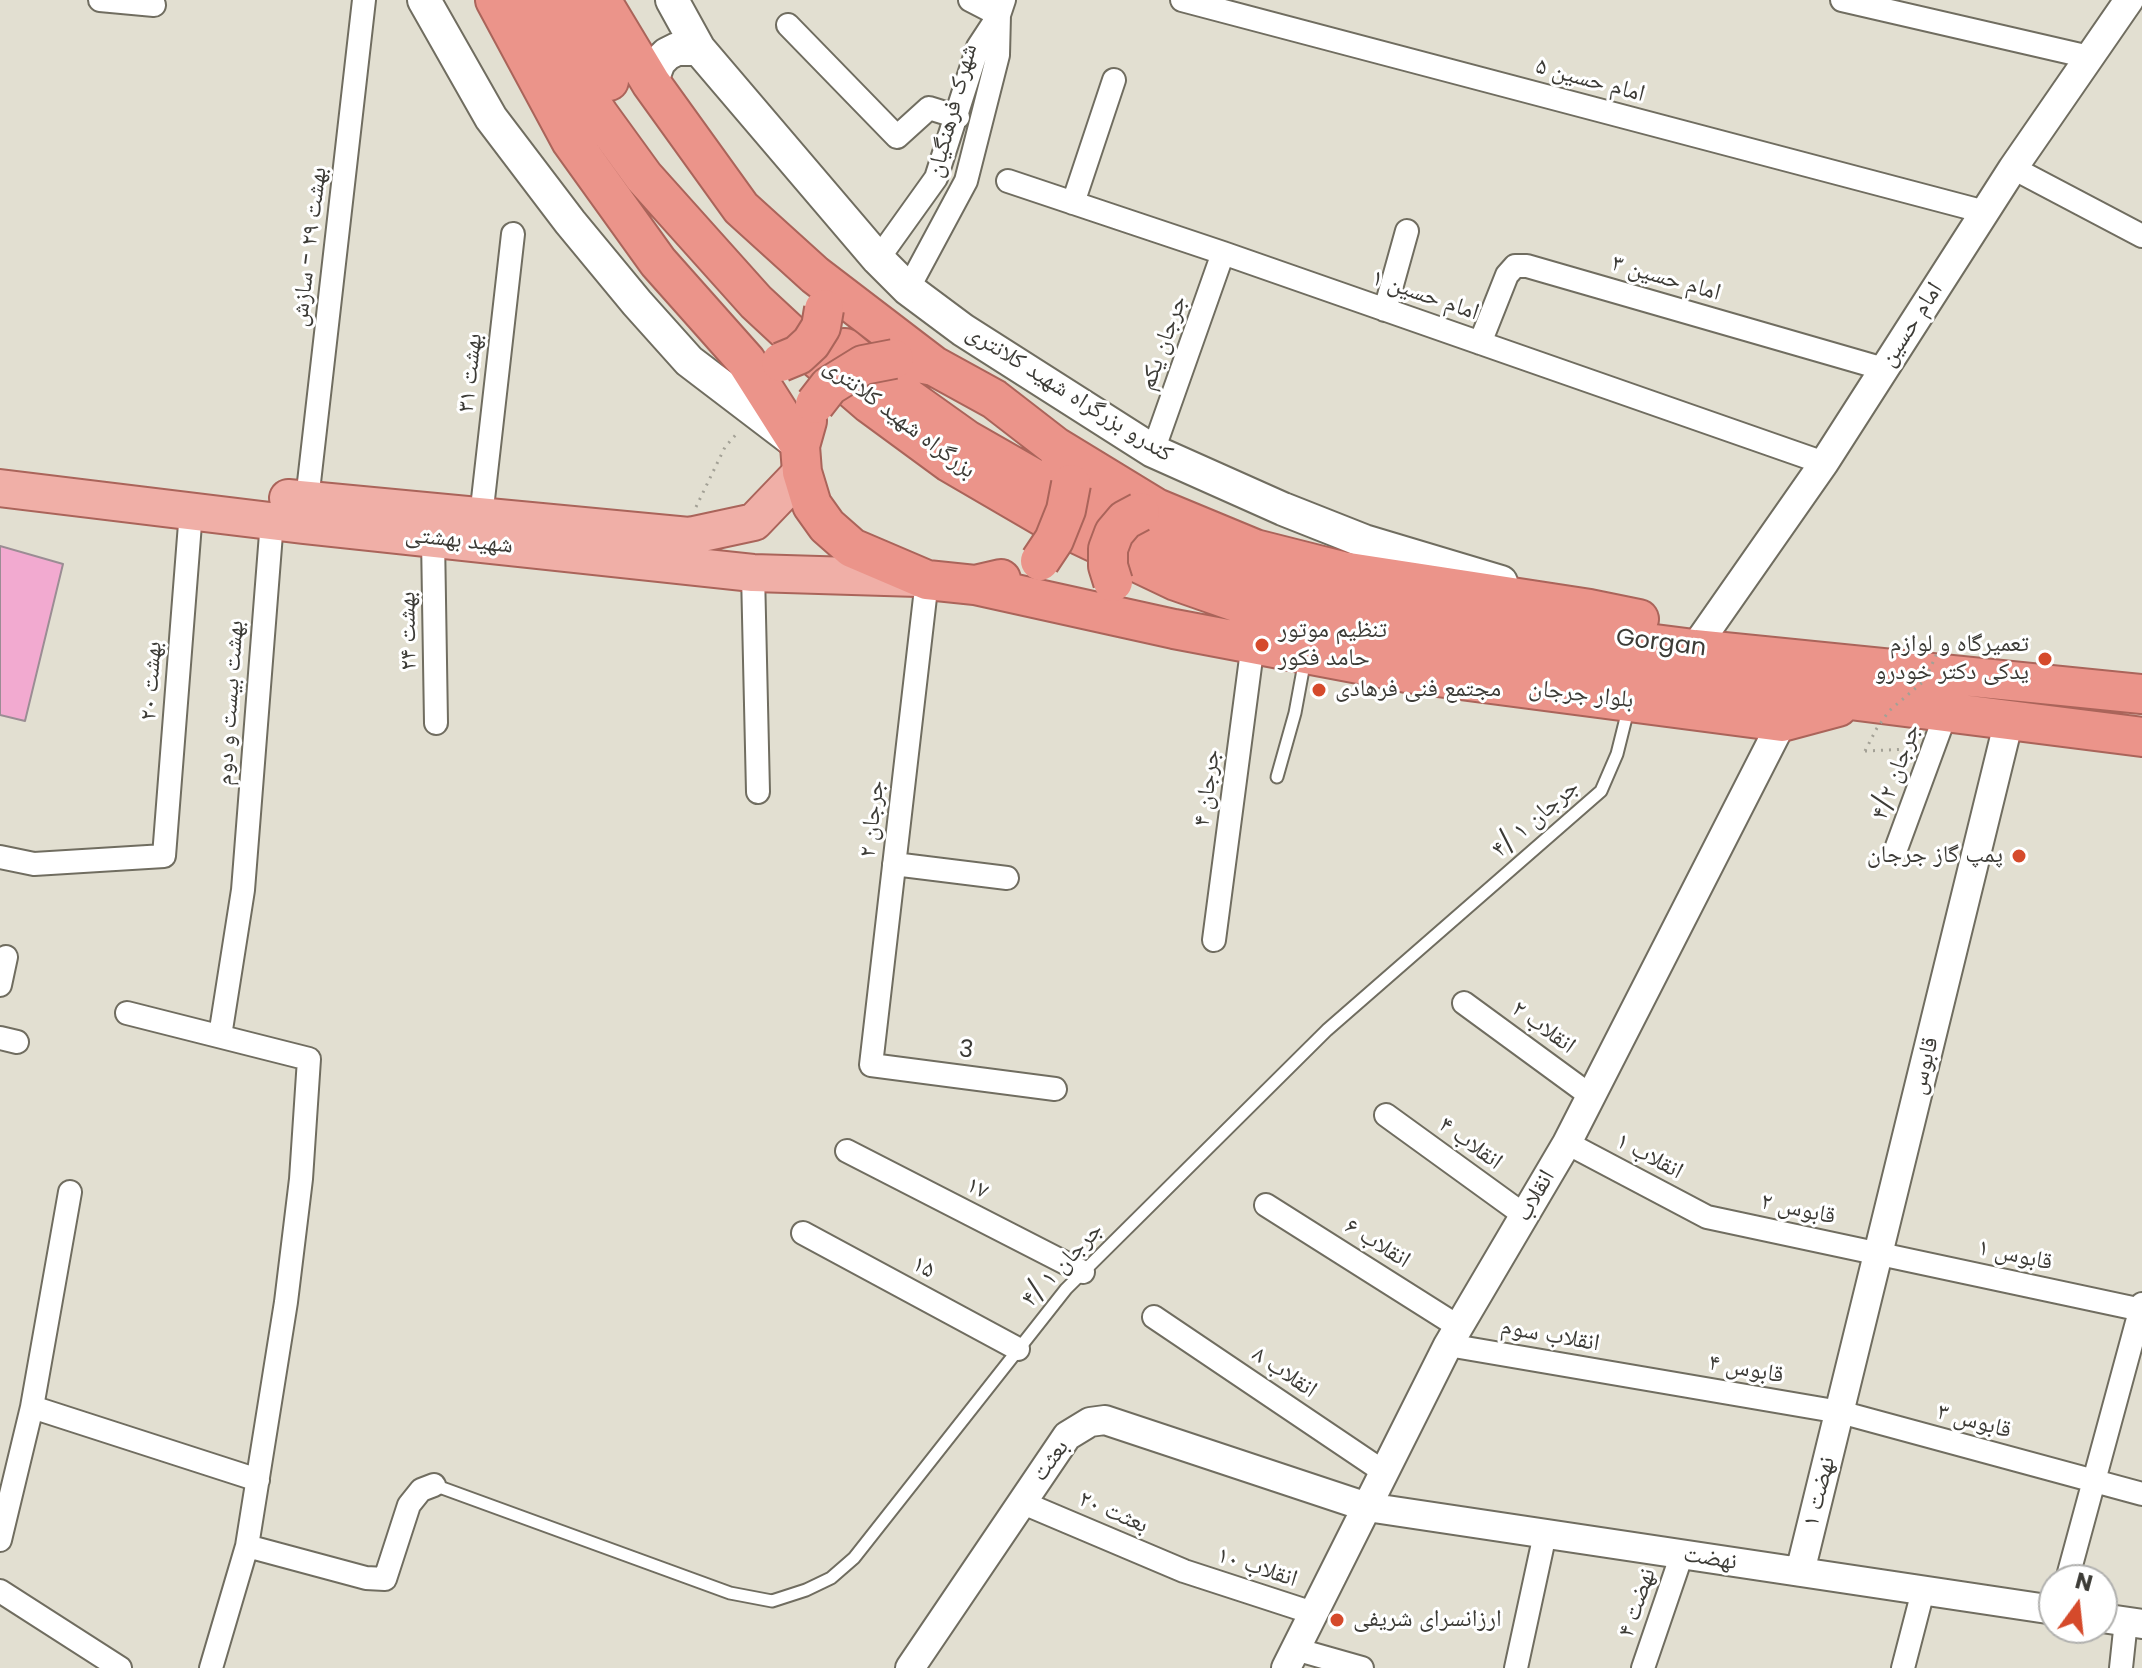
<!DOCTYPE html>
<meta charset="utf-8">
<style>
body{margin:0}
#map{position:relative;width:2142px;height:1668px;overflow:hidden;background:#e2dfd1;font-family:Poppins,sans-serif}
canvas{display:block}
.north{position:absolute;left:2038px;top:1564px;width:80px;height:80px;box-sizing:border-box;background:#fff;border:2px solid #b1b1af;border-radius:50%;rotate:15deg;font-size:22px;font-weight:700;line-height:32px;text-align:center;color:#3c3b36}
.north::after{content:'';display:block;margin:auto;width:28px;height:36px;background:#d54a2b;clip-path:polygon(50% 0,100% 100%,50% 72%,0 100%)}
</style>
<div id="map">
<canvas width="2142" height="1668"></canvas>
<div class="north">N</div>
</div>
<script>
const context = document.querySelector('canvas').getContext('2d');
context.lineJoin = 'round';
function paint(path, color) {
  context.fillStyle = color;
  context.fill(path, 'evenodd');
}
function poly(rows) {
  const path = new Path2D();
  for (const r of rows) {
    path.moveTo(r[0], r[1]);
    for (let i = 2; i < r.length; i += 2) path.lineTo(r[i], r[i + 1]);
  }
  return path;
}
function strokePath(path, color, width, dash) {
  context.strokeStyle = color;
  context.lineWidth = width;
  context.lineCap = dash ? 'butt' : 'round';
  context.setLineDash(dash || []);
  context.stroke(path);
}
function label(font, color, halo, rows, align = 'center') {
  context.font = font + ' Poppins,"Noto Naskh Arabic",sans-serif';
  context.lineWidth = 6;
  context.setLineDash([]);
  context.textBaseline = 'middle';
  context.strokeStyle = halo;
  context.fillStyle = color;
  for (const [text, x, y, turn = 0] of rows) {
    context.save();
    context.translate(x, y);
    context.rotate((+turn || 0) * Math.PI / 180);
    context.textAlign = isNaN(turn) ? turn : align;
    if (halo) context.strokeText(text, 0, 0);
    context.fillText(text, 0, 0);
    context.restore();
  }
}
const building = poly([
 [0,546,63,564,25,721,0,715,0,546]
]);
paint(building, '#f2aad0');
strokePath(building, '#9b8d94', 2);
const service = poly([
 [1277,777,1295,713,1305,659],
 [434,1485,730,1593,772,1601,806,1590,831,1578,854,1558,1066,1289,1327,1030,1601,791,1617,754,1629,706]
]);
const minor = poly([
 [100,0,154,5],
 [970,0,999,15],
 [1182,0,1985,212],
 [1842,0,2089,57],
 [788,25,897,137,929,108,958,117],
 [2013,168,2142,236],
 [1008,181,1223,253,1824,463],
 [1073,203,1114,80],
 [878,259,936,178,978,47,999,15,1004,0],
 [908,289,966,181,998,55,999,15],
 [1385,310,1407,231],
 [1480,343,1507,275,1515,266,1527,266,1884,369],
 [1153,451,1223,253],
 [307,500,364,0],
 [481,517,513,234],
 [433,538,436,723],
 [753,573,758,792],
 [927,580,871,1065,1055,1089],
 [1896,849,1946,713],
 [0,857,34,864,164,856,191,511],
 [894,864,1007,878],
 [1214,940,1253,643],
 [0,985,6,957],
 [1464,1003,1591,1096],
 [127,1013,309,1059,301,1179,286,1302,247,1546,211,1668],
 [220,1036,243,890,272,521],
 [0,1038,17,1042],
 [1386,1115,1524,1215],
 [1567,1143,1707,1217,2142,1310],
 [847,1151,1083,1272],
 [70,1192,32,1407,258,1480],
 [1266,1205,1459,1327],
 [803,1233,1018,1349],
 [1154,1317,1384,1472],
 [1448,1345,1840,1412,2142,1494],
 [1021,1502,1184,1571,1313,1613],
 [0,1540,32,1407],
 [247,1546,366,1578,385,1579,409,1505,421,1490,434,1485],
 [2067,1580,2142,1304],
 [0,1591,120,1668],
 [1295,1649,1362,1668],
 [1516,1668,1545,1534],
 [1643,1668,1682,1554],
 [1903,1668,1923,1591],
 [2121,1668,2126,1621]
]);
const tertiary = poly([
 [1694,649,1824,463,2013,168,2129,0],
 [1800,1572,2009,720],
 [2102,1618,2142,1624],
 [910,1668,1067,1436,1090,1422,1105,1420,1367,1507,2054,1610],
 [1286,1668,1448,1345,1567,1143,1782,722]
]);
const secondary = poly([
 [424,0,491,118,570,222,637,303,689,361,790,438],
 [672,0,699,49,878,259,908,289,963,330,1153,451,1283,509,1364,541,1501,582],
 [651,83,659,62,667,54,677,49,699,49]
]);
const primary = poly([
 [0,488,303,525,753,573,918,578],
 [288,498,689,536,754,522,802,472]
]);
const trunk = poly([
 [495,0,571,141,658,262,746,361,800,446],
 [533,0,562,57,599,115,644,177,756,302,812,354,870,404,949,462,1052,522,1176,581,1276,616,1408,644,2142,737],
 [564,0,586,45,609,81],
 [601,0,651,83,741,208,815,275,934,366],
 [845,348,887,383,967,440,1065,496,1188,552,1302,590,1413,613,1694,649,2142,694],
 [909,361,934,366,994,399,1056,447,1069,469],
 [807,421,800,446,802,472,812,505,827,526,852,548,927,580,975,585,1001,579],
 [1056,447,1156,508,1255,549,1342,571,1590,609,1639,619],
 [975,585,1174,629,1407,673,1782,722,1838,707]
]);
strokePath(service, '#706d60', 15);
strokePath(minor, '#706d60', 26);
strokePath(tertiary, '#706d60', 32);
strokePath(secondary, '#706d60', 36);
strokePath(primary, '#aa645a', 40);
strokePath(trunk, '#aa645a', 42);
strokePath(poly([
 [696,507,725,447,739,431],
 [1865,751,1910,749]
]), '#a3a196', 3, [2, 6]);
strokePath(service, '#fff', 11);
strokePath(minor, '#fff', 22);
strokePath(tertiary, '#fff', 28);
strokePath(secondary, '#fff', 32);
strokePath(primary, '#f0afa7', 36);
strokePath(trunk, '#eb948a', 38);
const trunkBridge = poly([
 [781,362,798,355,811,343,821,327,824,309],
 [815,404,829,386,863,365,894,359],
 [1040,561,1054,540,1066,510,1071,484],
 [1113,582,1108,566,1108,549,1114,533,1125,520,1140,512]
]);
strokePath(trunkBridge, '#aa645a', 42, []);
strokePath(poly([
 [1865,751,1877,728,1889,711,1925,680,1938,651]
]), '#a3a196', 3, [2, 6]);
strokePath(trunkBridge, '#eb948a', 38);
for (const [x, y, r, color] of [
 [1262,645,8,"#d54a2b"],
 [2045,659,8,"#d54a2b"],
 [1319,690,8,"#d54a2b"],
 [2019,856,8,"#d54a2b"],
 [1337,1620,8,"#d54a2b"]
]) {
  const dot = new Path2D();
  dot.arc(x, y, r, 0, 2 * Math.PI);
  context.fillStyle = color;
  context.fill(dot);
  strokePath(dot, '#fff', 3);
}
label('24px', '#3c3b36', '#fff', [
 ["امام حسین ۵",1590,81,15],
 ["شهرک فرهنگیان",953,111,-75],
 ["بهشت ۲۹ - سازش",310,247,-83],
 ["امام حسین ۳",1666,279,16],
 ["امام حسین ۱",1425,296,19],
 ["امام حسین",1912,325,-57],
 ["جرجان یکم",1164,343,-70],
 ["بهشت ۳۱",471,373,-84],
 ["کندرو بزرگراه شهید کلانتری",1069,394,32],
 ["بزرگراه شهید کلانتری",899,419,37],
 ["شهید بهشتی",459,541,6],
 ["بهشت ۲۴",409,631,-91],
 ["Gorgan",1661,644,7],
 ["بهشت ۲۰",152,681,-86],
 ["بلوار جرجان",1581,695,7],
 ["بهشت بیست و دوم",231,703,-86],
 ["۴/۲ جرجان",1897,772,-70],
 ["۴ جرجان",1208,788,-82],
 ["جرجان ۲",873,819,-83],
 ["جرجان ۱ /۴",1536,819,-41],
 ["۲ انقلاب",1543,1028,36],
 ["3",966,1051,7],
 ["قابوس",1925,1066,-76],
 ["۴ انقلاب",1470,1144,36],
 ["انقلاب ۱",1649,1157,28],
 ["۱۷",977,1189,27],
 ["انقلاب",1536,1196,-60],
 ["۲ قابوس",1798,1210,12],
 ["۶ انقلاب",1377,1244,32],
 ["۱ قابوس",2015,1256,12],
 ["جرجان ۱ /۴",1063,1265,-47],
 ["۱۵",923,1268,28],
 ["انقلاب سوم",1550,1336,10],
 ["۴ قابوس",1746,1370,10],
 ["۸ انقلاب",1284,1373,34],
 ["۳ قابوس",1974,1422,15],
 ["بعثت",1051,1461,-54],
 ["۱ نهضت",1820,1492,-76],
 ["۲۰ بعثت",1113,1513,23],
 ["نهضت",1710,1559,9],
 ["۱۰ انقلاب",1257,1568,18],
 ["۴ نهضت",1638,1603,-71]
]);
label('24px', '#3c3b36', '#fff', [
 ["تنظیم موتور",1278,631],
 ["حامد فکور",1278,659],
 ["تعمیرگاه و لوازم",2029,645,"right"],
 ["یدکی دکتر خودرو",2029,673,"right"],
 ["مجتمع فنی فرهادی",1335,690],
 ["پمپ گاز جرجان",2003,856,"right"],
 ["ارزانسرای شریفی",1353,1620]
], 'left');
</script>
